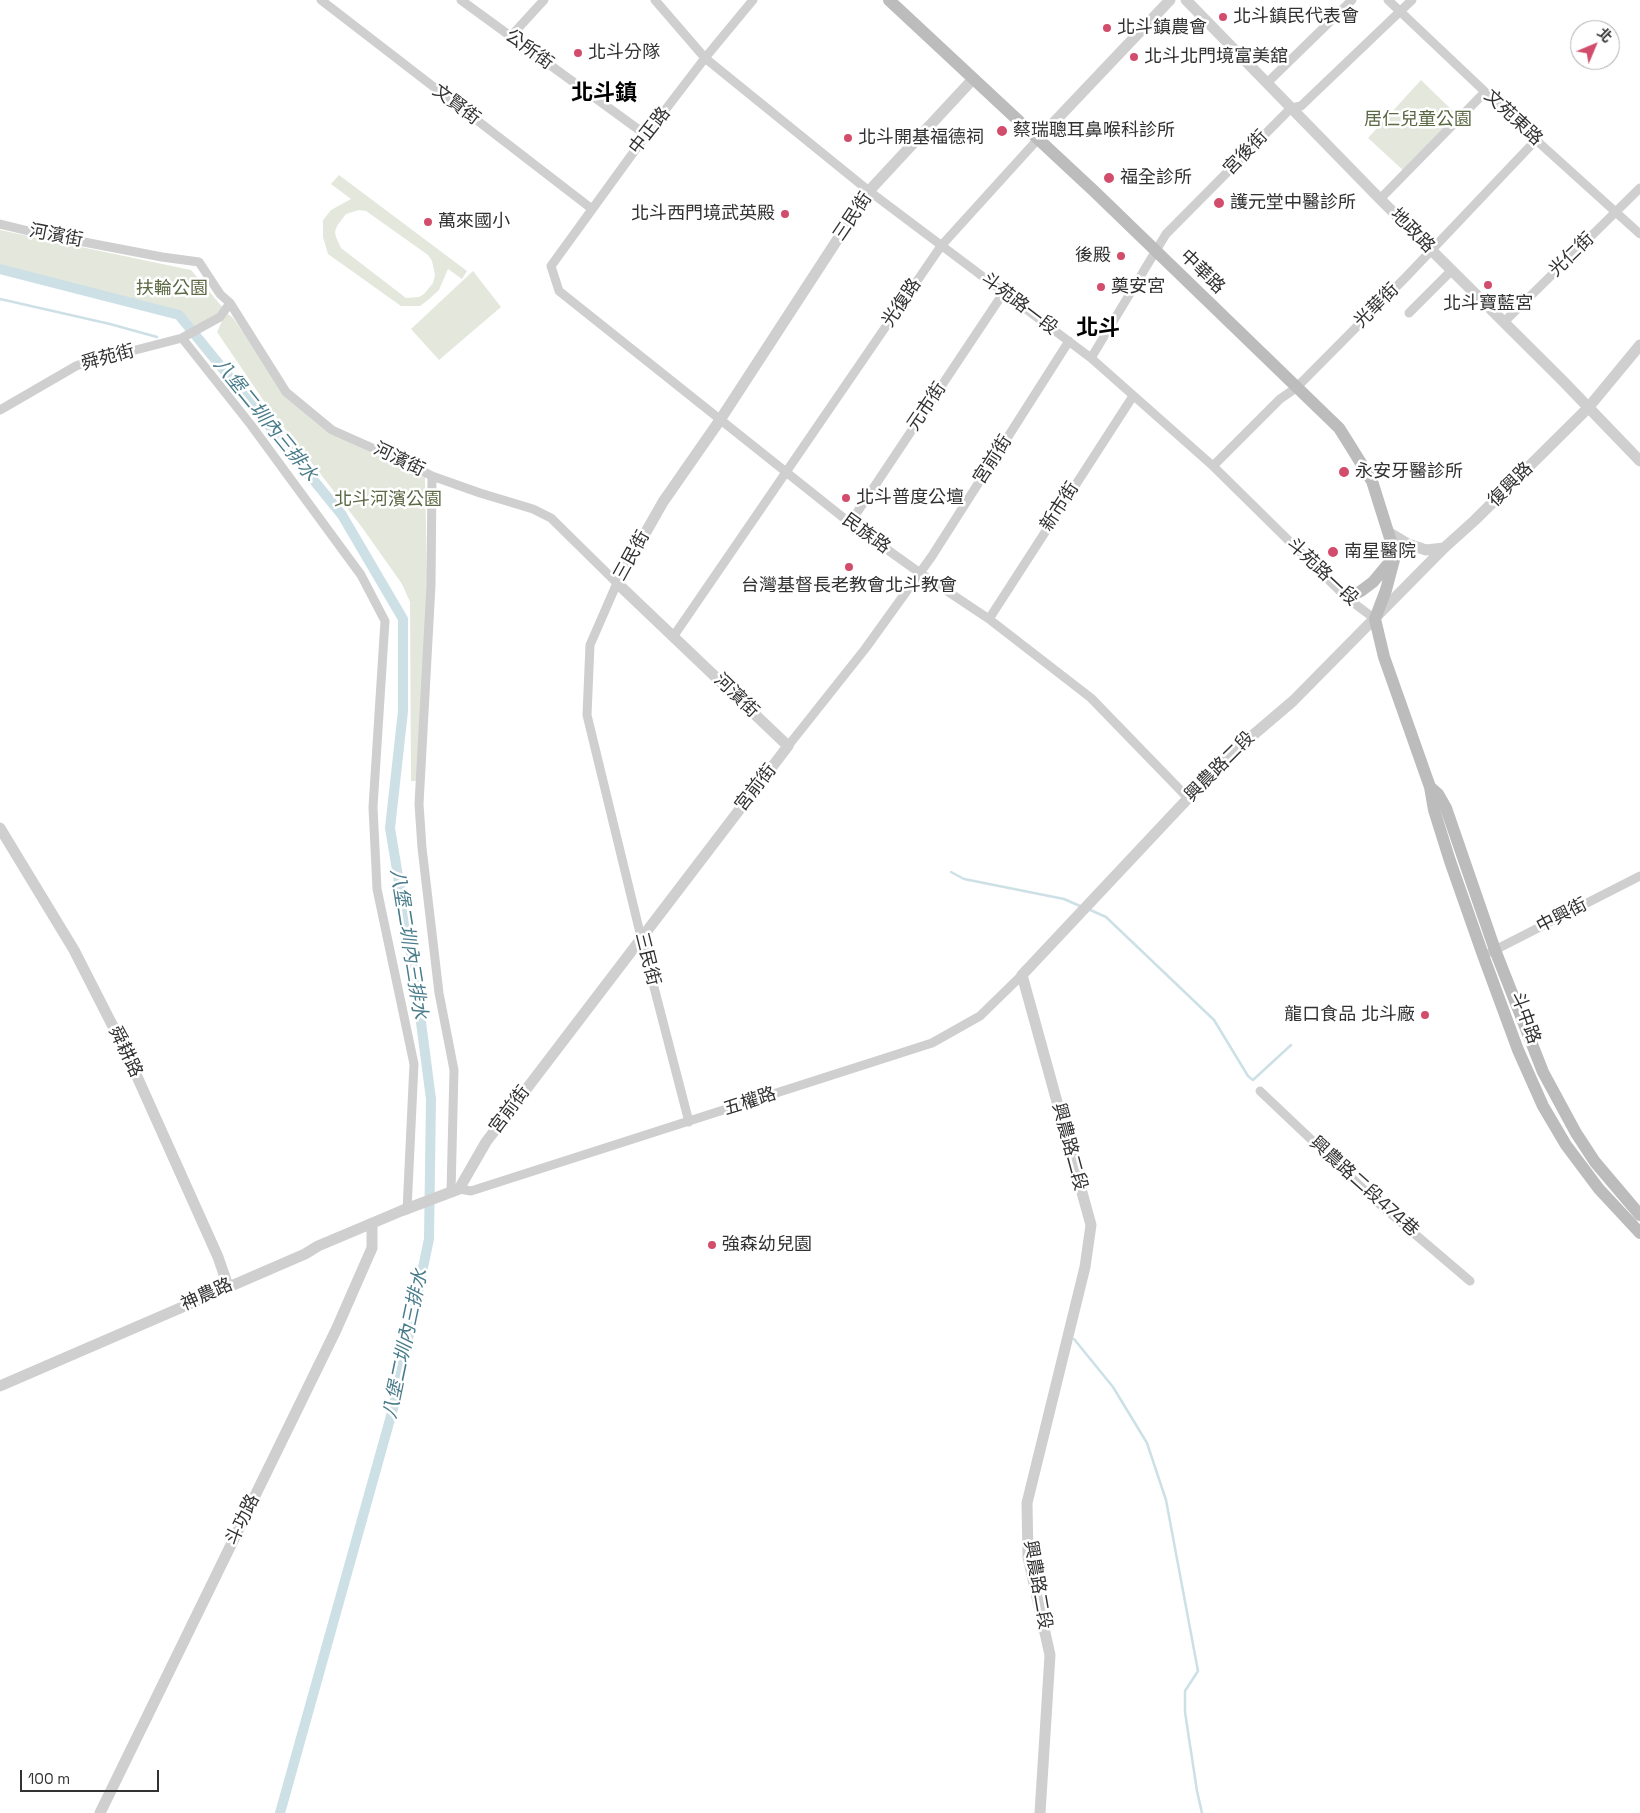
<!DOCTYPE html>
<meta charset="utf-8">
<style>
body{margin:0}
#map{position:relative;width:1640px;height:1813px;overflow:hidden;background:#fff;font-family:"Space Grotesk","Noto Sans TC",sans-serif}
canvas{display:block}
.north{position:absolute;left:1570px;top:20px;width:50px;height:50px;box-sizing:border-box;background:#fff;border:1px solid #adadad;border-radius:50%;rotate:45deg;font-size:14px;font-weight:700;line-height:20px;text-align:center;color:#323232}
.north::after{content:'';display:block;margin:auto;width:18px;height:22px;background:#d24c6b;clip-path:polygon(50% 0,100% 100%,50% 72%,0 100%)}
.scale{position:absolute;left:20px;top:1770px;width:139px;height:22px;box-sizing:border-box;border:2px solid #323232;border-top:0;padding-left:6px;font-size:15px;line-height:18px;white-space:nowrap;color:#323232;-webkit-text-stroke:4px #fff;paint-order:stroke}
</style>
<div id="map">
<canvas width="1640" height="1813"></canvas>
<div class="north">北</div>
<div class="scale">100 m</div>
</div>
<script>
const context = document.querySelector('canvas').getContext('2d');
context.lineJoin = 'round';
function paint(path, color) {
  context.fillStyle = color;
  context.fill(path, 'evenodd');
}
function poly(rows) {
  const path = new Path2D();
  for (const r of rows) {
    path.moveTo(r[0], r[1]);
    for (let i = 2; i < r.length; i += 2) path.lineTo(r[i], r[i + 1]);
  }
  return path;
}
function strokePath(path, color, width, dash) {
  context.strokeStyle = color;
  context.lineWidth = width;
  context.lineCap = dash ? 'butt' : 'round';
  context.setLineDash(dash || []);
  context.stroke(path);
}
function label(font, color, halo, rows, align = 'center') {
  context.font = font + ' "Space Grotesk","Noto Sans TC",sans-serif';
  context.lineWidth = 5;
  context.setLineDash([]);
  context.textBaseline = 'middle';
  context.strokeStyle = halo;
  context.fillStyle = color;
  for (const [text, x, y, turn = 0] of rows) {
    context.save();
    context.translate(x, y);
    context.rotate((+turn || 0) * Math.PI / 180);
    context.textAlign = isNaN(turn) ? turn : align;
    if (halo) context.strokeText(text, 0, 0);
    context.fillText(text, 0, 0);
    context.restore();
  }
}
paint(poly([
 [1421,80,1457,115,1405,172,1368,138],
 [339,175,467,271,462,279,448,269,439,290,428,300,420,306,401,306,328,254,323,237,323,220,331,210,351,199,331,184],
 [359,210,366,211,428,255,432,261,435,275,433,283,424,294,419,297,406,298,341,248,336,237,335,232,337,226,346,214],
 [0,230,191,270,224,309,193,333,179,315,151,306,0,269],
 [473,271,501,307,439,360,411,329],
 [226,312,233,318,243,332,281,392,332,433,425,477,428,624,418,781,411,781,410,602,402,584,361,526,268,407,217,332]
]), '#e4e8dc');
strokePath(poly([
 [0,299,110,324,157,337],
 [951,872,964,879,1064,899,1080,906],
 [1088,909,1106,917,1214,1020,1248,1076,1253,1080,1291,1045],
 [1074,1339,1113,1387,1147,1443,1166,1500,1198,1671,1185,1691,1185,1712,1197,1791,1202,1813],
 [279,1813,280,1813]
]), '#cce0e6', 2.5);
strokePath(poly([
 [0,269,179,315,342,515,403,619,403,711,390,828,416,984,431,1099,429,1239,394,1405,280,1813]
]), '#cce0e6', 10);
strokePath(poly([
 [321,0,592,209],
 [461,0,646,135],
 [655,0,705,58,869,191,1091,358,1213,466,1347,598,1375,619],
 [753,0,705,58,646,135,551,266,559,291,850,523,920,573,989,619,1091,698,1188,798],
 [1388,0,1536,140,1640,234],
 [511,36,544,0],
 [1267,83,1352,0],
 [1380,199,1485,92],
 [0,224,37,233,162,257,199,262,220,294,230,303,286,392,332,430,413,466,432,476,480,493,533,509,551,518,617,583,590,645,587,715,641,937,689,1122],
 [1409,313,1452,270],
 [1504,322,1640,188],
 [182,338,251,425,361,575,385,621,373,807,377,889,414,1064,407,1210],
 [1091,358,1166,234,1291,108,1301,106,1412,0],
 [0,410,76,366,103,356,124,353,182,338,220,317,230,303],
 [1213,466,1280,399,1296,388,1406,277,1536,140],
 [432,476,431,585,419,804,422,848,439,993,454,1070,451,1192],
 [850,523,1004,292],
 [989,619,1133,396],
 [673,637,941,246,1039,138],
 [788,746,865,649,932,556,1069,341],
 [1491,952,1640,876],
 [1260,1091,1376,1201,1470,1281],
 [459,1189,471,1191,932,1043,980,1016,1022,975]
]), '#cfcfcf', 9);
strokePath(poly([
 [1186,0,1380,199,1562,380,1640,461],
 [1039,138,1170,0],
 [1388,532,1408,544,1426,550,1444,548],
 [0,828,74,950,126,1052,218,1257,228,1286],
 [0,1386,305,1254,318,1246,401,1211,459,1189,486,1142,788,746,617,583,663,502,720,420,869,191,973,79],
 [100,1813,336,1330,372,1248,372,1223],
 [1040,1813,1050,1655,1028,1557,1027,1503,1085,1267,1091,1225,1022,975,1225,759,1293,701,1444,548,1475,520,1588,408,1640,345]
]), '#cfcfcf', 11);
strokePath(poly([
 [889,0,1095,192,1339,428,1351,447,1372,481,1394,551,1395,556,1386,590,1375,619,1384,657,1430,787,1434,810,1450,861,1483,955,1518,1050,1543,1106,1566,1145,1599,1189,1640,1233],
 [1347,598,1361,591,1373,582,1393,558],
 [1430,787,1438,794,1446,808,1495,950,1543,1072,1576,1133,1595,1162,1640,1215]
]), '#bcbcbc', 12);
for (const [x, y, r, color] of [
 [1223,17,5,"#d24c6b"],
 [1107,28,5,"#d24c6b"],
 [578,53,5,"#d24c6b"],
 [1134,57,5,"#d24c6b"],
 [1002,131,6,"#d24c6b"],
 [848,138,5,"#d24c6b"],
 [1109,178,6,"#d24c6b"],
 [1219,203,6,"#d24c6b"],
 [785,214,5,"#d24c6b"],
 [428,222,5,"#d24c6b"],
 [1121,256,5,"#d24c6b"],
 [1488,285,5,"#d24c6b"],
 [1101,287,5,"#d24c6b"],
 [1344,472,6,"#d24c6b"],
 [846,498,5,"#d24c6b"],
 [1333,552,6,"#d24c6b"],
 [849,567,5,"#d24c6b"],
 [1425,1015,5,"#d24c6b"],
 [712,1245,5,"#d24c6b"]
]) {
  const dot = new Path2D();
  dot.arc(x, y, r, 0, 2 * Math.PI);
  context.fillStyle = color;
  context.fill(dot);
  strokePath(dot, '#fff', 2);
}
label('18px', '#323232', '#fff', [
 ["北斗鎮民代表會",1233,17],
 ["北斗鎮農會",1117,28],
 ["北斗分隊",588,53],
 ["北斗北門境富美舘",1144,57],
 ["蔡瑞聰耳鼻喉科診所",1013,131],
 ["北斗開基福德祠",858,138],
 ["福全診所",1120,178],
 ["護元堂中醫診所",1230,203],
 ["北斗西門境武英殿",775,214,"right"],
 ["萬來國小",438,222],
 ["後殿",1111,256,"right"],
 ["奠安宮",1111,287],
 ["北斗寶藍宮",1488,304,"center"],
 ["永安牙醫診所",1355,472],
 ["北斗普度公壇",856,498],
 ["南星醫院",1344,552],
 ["台灣基督長老教會北斗教會",849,586,"center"],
 ["龍口食品 北斗廠",1415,1015,"right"],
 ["強森幼兒園",722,1245]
], 'left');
label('18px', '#323232', '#fff', [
 ["公所街",529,50,36],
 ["文賢街",456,105,37],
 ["文苑東路",1513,118,43],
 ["中正路",650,131,-52],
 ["宮後街",1246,153,-46],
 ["三民街",853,217,-56],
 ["地政路",1412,231,45],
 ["河濱街",56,236,11],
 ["光仁街",1572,255,-44],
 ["中華路",1202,272,44],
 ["光復路",902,303,-56],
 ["斗苑路一段",1019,304,37],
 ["光華街",1377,306,-45],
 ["舜苑街",108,358,-15],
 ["元市街",927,407,-56],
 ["河濱街",399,460,26],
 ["宮前街",993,460,-57],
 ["復興路",1511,485,-45],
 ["新市街",1060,507,-57],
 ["民族路",866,534,36],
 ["三民街",632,556,-61],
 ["斗苑路一段",1322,572,43],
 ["河濱街",736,696,44],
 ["興農路二段",1220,767,-45],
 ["宮前街",756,788,-52],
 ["中興街",1562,916,-27],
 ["三民街",647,959,76],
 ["斗中路",1525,1018,70],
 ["舜耕路",125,1052,64],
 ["五權路",750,1102,-18],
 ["宮前街",510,1110,-53],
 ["興農路二段",1069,1147,75],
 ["興農路二段474巷",1364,1187,42],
 ["神農路",207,1295,-24],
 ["斗功路",243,1520,-64],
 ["興農路二段",1037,1585,80]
]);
label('18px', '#5b6944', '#fff', [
 ["居仁兒童公園",1418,120],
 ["扶輪公園",172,289],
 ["北斗河濱公園",388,500]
]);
label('italic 19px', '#497c8b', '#fff', [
 ["八堡二圳內三排水",265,420,51],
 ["八堡二圳內三排水",408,944,81],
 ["八堡二圳內三排水",406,1344,-78]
]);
label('bold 22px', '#000', '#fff', [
 ["北斗鎮",604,94],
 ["北斗",1098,329]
]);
</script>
